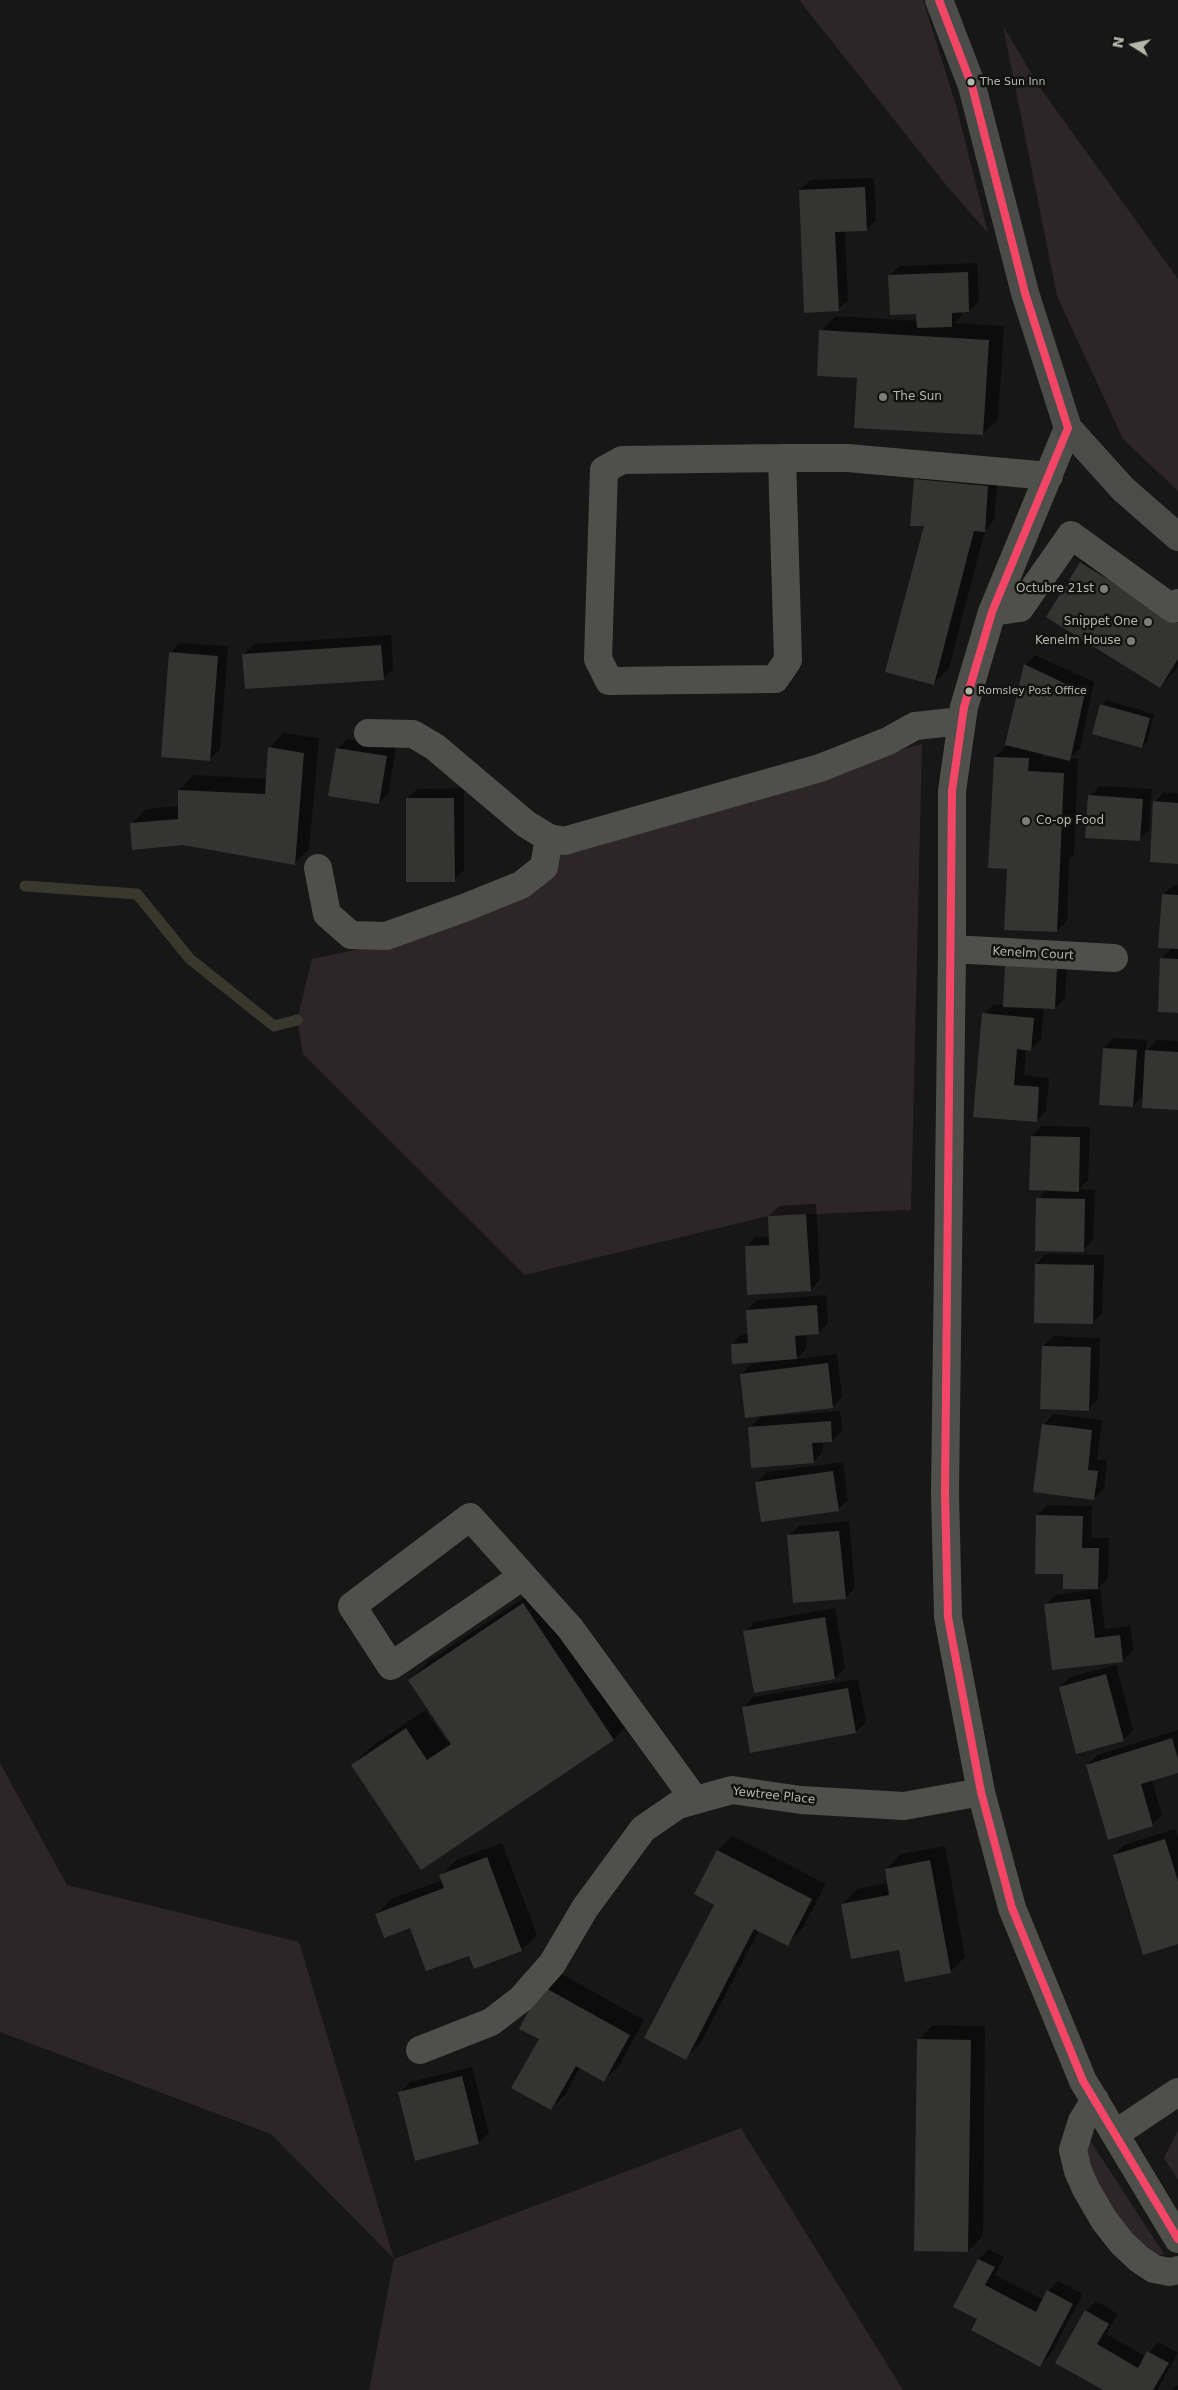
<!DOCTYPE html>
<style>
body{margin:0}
#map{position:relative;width:1178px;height:2390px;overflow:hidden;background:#171717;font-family:"DejaVu Sans",sans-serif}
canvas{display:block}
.north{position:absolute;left:1108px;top:20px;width:50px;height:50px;-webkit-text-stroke:4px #121311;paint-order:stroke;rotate:280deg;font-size:14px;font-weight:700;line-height:20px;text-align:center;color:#b3b7aa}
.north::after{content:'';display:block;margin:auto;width:18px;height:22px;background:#b3b7aa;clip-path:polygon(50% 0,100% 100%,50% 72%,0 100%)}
</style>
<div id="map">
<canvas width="1178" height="2390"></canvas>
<div class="north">N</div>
</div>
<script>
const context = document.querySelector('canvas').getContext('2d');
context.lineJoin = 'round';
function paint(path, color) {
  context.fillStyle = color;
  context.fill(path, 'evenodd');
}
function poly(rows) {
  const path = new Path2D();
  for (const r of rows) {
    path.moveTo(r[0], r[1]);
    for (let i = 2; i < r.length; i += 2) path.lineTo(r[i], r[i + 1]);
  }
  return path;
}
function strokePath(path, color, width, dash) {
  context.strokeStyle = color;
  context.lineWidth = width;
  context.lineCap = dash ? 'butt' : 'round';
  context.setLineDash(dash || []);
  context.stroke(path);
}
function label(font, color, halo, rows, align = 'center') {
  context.font = font + ' "DejaVu Sans",sans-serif';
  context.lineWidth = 5;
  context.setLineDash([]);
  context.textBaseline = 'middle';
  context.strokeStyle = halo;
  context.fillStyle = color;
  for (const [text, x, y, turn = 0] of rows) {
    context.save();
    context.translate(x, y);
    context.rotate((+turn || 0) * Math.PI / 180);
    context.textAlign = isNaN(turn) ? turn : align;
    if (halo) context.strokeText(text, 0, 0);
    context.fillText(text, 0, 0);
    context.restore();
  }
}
paint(poly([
 [799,0,923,0,956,105,988,233,946,185],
 [1003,26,1041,89,1178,279,1178,491,1123,439,1057,296],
 [922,744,911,1210,768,1216,525,1275,303,1054,297,1020,312,959,401,940,541,887,538,854],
 [0,1763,67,1885,299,1942,394,2259,741,2128,903,2390,369,2390,394,2259,271,2134,0,2032],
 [1178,2130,1178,2180,1164,2158],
 [1088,2137,1164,2254,1158,2256,1141,2250,1092,2182,1084,2144]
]), '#2d2527');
paint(poly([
 [874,178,876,220,866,230,845,231,848,300,838,310,800,190,810,180],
 [977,263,979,301,969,311,962,311,962,316,954,323,1004,326,998,419,983,434,858,377,821,331,836,316,918,321,917,312,889,276,899,266],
 [925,469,998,476,994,520,985,530,949,668,934,683,925,526,915,480],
 [1096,548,1178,599,1178,667,1160,687,1081,563],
 [391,635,393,669,383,679,244,654,254,644],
 [180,643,228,646,220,749,210,759,170,653],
 [1035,655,1094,682,1080,749,1070,758,1078,759,1074,855,1069,860,1067,921,1056,931,1008,870,995,757,1008,744,1025,665],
 [1043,753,1058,758,1043,757],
 [1106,700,1154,714,1147,742,1142,747,1101,705],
 [284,733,319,738,309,849,295,863,131,824,146,809,179,806,179,790,194,775,267,779,269,748],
 [347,739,396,746,389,793,379,803,337,749],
 [1100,786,1152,789,1149,830,1139,840,1090,796],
 [464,788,464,870,454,880,407,799,417,789],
 [1164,792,1178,793,1178,862,1154,802],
 [1173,885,1178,885,1178,1012,1161,959,1172,948,1163,895],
 [1067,958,1065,998,1055,1008,1044,1008,1041,1039,1031,1049,1026,1049,1024,1075,1049,1078,1046,1111,1036,1121,975,1116,984,1014,994,1004,1004,1005],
 [1114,1038,1147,1040,1146,1051,1157,1040,1178,1041,1178,1109,1144,1094,1133,1106,1104,1048],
 [1042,1126,1090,1127,1088,1180,1079,1189,1095,1190,1093,1240,1083,1250,1038,1199,1047,1189,1032,1136],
 [816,1204,820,1280,810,1290,746,1247,756,1237,770,1236,769,1216,779,1206],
 [1046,1254,1104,1255,1102,1313,1092,1323,1036,1264],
 [826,1295,828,1323,818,1333,806,1334,807,1348,796,1359,837,1354,842,1397,832,1407,741,1374,751,1364,763,1363,763,1361,732,1344,742,1334,749,1334,747,1310,757,1300],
 [1054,1336,1100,1338,1098,1399,1088,1410,1043,1346],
 [840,1411,842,1431,832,1441,823,1441,823,1452,813,1462,750,1428,760,1417],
 [1054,1414,1102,1420,1097,1460,1107,1461,1104,1488,1094,1498,1035,1491,1044,1424],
 [843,1462,848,1500,838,1510,757,1482,767,1472],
 [1048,1505,1092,1506,1091,1538,1109,1538,1108,1578,1097,1589,1064,1573,1037,1515],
 [849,1521,855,1588,845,1598,789,1536,799,1526],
 [543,1585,633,1720,614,1739,421,1868,353,1765,372,1746,425,1710,447,1742,450,1740,410,1680,429,1661],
 [1100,1589,1105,1629,1130,1626,1133,1650,1123,1660,1045,1605,1056,1595],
 [835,1608,845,1668,835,1678,755,1692,745,1632,755,1622],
 [1116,1665,1133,1730,1123,1740,1060,1687,1070,1677],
 [858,1679,866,1722,856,1732,743,1708,753,1697],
 [1178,1730,1178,1772,1152,1780,1162,1815,1152,1825,1087,1765,1097,1755],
 [1175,1829,1178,1838,1178,1943,1114,1855,1124,1845],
 [733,1836,826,1884,802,1929,787,1944,759,1930,700,2044,685,2058,715,1904,718,1850],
 [502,1843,537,1935,522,1950,474,1967,470,1954,411,1926,377,1914,391,1899,443,1880,441,1875,456,1860],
 [945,1846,965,1957,950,1972,900,1948,842,1904,857,1889,888,1883,886,1869,901,1854],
 [558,1972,644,2020,619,2066,604,2080,580,2067,566,2094,551,2109,540,2039,520,2028],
 [933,2025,985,2026,983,2236,968,2251,918,2040],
 [472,2067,489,2133,478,2143,400,2093,410,2082],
 [989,2249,1004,2257,995,2275,1044,2300,1048,2291,1058,2281,1083,2294,1050,2355,1040,2365,979,2319,955,2307,979,2259],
 [1096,2301,1118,2314,1106,2334,1145,2356,1158,2342,1178,2353,1157,2390,1105,2390,1086,2311],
 [1178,2385,1178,2390,1172,2390,1173,2389]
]), '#0007');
strokePath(poly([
 [25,886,137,894,190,959,274,1026,297,1020]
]), '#38382c', 11);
paint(poly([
 [865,187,867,231,835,232,839,311,804,313,799,190],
 [968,272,969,312,952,313,952,327,917,328,916,314,890,315,888,275],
 [819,330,989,340,983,435,854,428,857,378,817,376],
 [914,479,988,486,985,532,974,531,934,685,885,672,924,526,910,526],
 [1080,562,1178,623,1178,659,1160,688,1046,617],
 [381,645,384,680,245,689,242,654],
 [169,652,218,656,210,761,161,757],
 [1024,664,1085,693,1070,761,1005,745],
 [1100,704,1150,718,1142,748,1092,734],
 [268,747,304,753,295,865,183,845,132,850,130,823,178,819,178,790,265,794],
 [336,748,387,756,379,804,328,796],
 [994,757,1029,758,1028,771,1064,773,1057,932,1004,930,1007,869,988,868],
 [1088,795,1143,799,1140,841,1085,838],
 [406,798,454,798,455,882,406,882],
 [1153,801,1178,803,1178,864,1150,862],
 [1162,894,1178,895,1178,949,1158,948],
 [1160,958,1178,959,1178,1013,1158,1012],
 [1005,965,1057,967,1055,1009,1003,1007],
 [982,1013,1034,1018,1031,1051,1017,1049,1014,1085,1039,1087,1037,1122,973,1117],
 [1103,1048,1137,1050,1133,1107,1099,1105],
 [1145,1050,1178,1052,1178,1110,1142,1108],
 [1031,1136,1080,1137,1079,1192,1029,1190],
 [1036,1198,1085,1199,1084,1252,1035,1251],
 [806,1214,811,1291,747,1295,745,1246,769,1245,768,1216],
 [1035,1264,1094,1265,1093,1324,1034,1323],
 [817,1305,819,1334,795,1336,797,1359,732,1364,731,1344,748,1343,746,1310],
 [1042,1346,1091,1347,1089,1411,1040,1409],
 [828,1363,833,1408,745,1418,740,1374],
 [831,1421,832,1442,812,1443,814,1463,751,1468,748,1427],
 [1042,1424,1092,1430,1088,1470,1098,1471,1094,1500,1033,1492],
 [833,1471,839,1511,761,1522,755,1482],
 [1036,1515,1083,1516,1082,1548,1099,1548,1098,1589,1063,1589,1063,1574,1035,1574],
 [839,1531,846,1599,793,1603,787,1535],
 [1090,1599,1095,1638,1120,1635,1123,1662,1052,1670,1044,1604],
 [523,1603,614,1740,421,1870,351,1765,406,1728,427,1760,451,1744,408,1680],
 [825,1617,835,1679,754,1693,743,1631],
 [1106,1674,1124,1741,1076,1754,1059,1687],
 [848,1688,856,1733,750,1753,742,1707],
 [1172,1738,1178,1759,1178,1773,1141,1784,1153,1826,1108,1840,1086,1765],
 [1165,1839,1178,1881,1178,1944,1143,1955,1113,1855],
 [717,1850,812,1899,788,1946,754,1929,686,2060,644,2038,714,1905,694,1894],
 [487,1857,522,1951,474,1969,469,1956,426,1971,410,1928,384,1938,375,1914,444,1888,439,1875],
 [930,1860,951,1973,905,1982,899,1950,851,1959,841,1904,889,1895,885,1869],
 [542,1986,630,2035,604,2082,576,2066,551,2110,511,2088,539,2039,519,2029],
 [917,2039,971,2040,968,2252,914,2251],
 [462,2076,479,2144,415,2161,398,2092],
 [978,2259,995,2267,985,2285,1036,2312,1047,2290,1073,2304,1040,2367,971,2330,977,2319,953,2307],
 [1085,2310,1109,2324,1097,2344,1138,2368,1147,2351,1169,2363,1153,2390,1103,2390,1055,2363]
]), '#343433');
strokePath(poly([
 [1068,428,992,612,964,707,952,791,952,949,945,1493,948,1617,981,1792,1012,1908,1083,2081,1178,2239],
 [782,458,788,660,775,679,609,681,598,659,604,470,622,460,782,458,848,458,1049,476],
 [992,612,1020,608,1071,535,1173,609,1178,603],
 [368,733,413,734,435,747,526,824,549,838,564,841,820,768,888,741,915,726,962,721],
 [318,868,327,914,351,935,386,936,464,908,521,885,544,867,549,838],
 [952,949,1114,958],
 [523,1576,391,1666,352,1606,470,1517,570,1628,695,1800],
 [420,2050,491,2022,521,1999,552,1964,585,1908,643,1829,678,1805,732,1790,801,1800,904,1806,981,1792],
 [1095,2100,1082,2121,1073,2150,1078,2171,1086,2189,1104,2220,1122,2243,1139,2259,1154,2269,1170,2272,1178,2270],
 [1115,2134,1178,2092]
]), '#4f504c', 28);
strokePath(poly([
 [939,0,972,86,1025,293,1068,428,1123,489,1178,537]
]), '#4b4c49', 28);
strokePath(poly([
 [939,0,972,86,1025,293,1068,428,992,612,964,707,952,791,945,1493,948,1617,981,1792,1012,1908,1083,2081,1178,2239]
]), '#f34667', 8);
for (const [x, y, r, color] of [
 [971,82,4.5,"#b3b7aa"],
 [883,397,5,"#7c7f77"],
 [1104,589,5,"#7c7f77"],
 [1148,622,5,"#7c7f77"],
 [1131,641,5,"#7c7f77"],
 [969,691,4.5,"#b3b7aa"],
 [1026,821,5,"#7c7f77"]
]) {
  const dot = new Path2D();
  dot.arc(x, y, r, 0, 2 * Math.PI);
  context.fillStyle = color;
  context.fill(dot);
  strokePath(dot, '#121311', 2);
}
label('11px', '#b3b7aa', '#121311', [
 ["The Sun Inn",980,82],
 ["Romsley Post Office",978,691]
], 'left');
label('12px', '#b3b7aa', '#121311', [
 ["The Sun",893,397,"left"],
 ["Octubre 21st",1094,589],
 ["Snippet One",1138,622],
 ["Kenelm House",1121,641],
 ["Co-op Food",1036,821,"left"]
], 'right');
label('12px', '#b3b7aa', '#121311', [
 ["Kenelm Court",1033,954,3],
 ["Yewtree Place",774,1796,6]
]);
</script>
